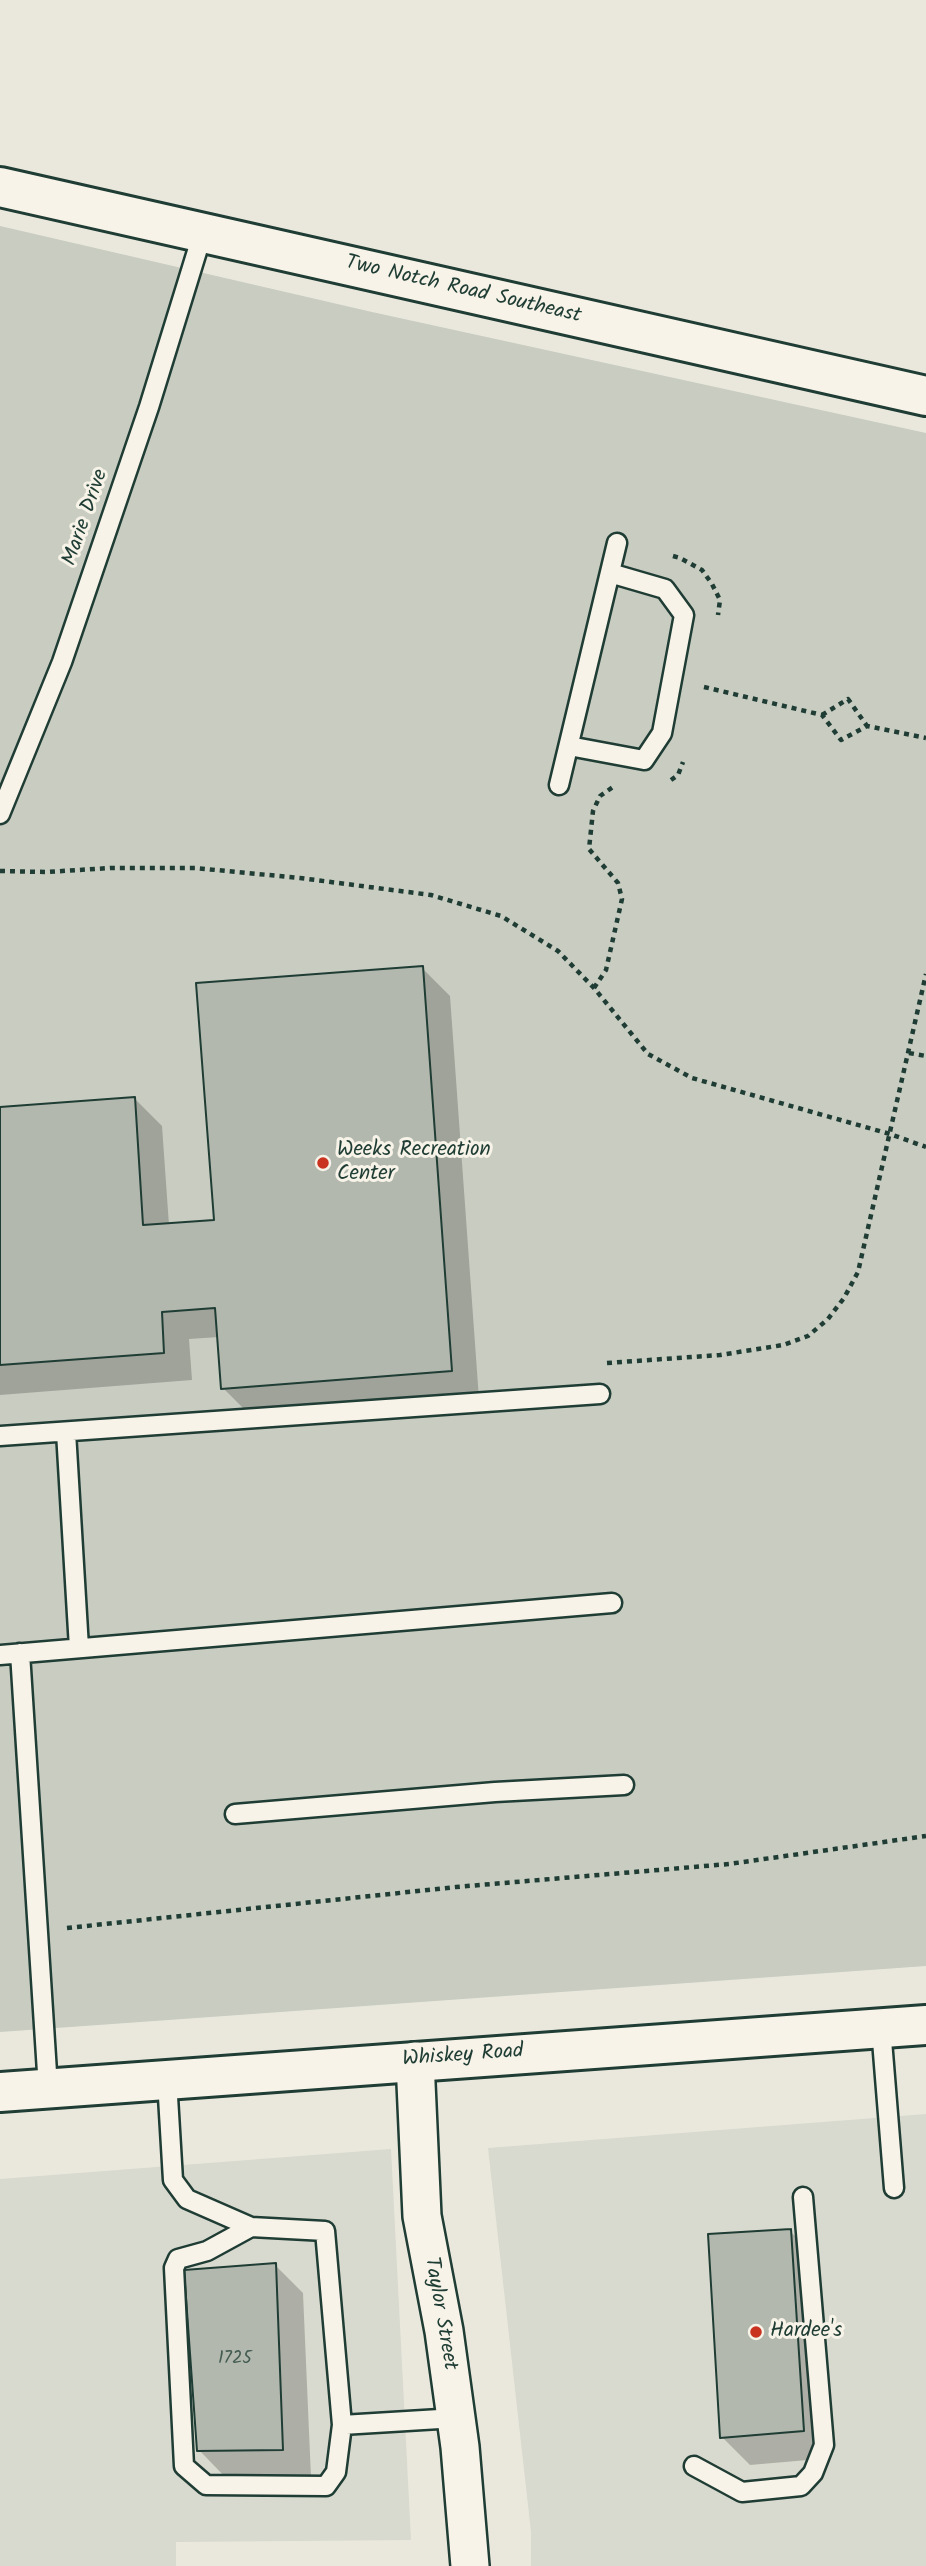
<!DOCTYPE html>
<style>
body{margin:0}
canvas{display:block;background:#eae8dd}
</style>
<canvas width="926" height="2566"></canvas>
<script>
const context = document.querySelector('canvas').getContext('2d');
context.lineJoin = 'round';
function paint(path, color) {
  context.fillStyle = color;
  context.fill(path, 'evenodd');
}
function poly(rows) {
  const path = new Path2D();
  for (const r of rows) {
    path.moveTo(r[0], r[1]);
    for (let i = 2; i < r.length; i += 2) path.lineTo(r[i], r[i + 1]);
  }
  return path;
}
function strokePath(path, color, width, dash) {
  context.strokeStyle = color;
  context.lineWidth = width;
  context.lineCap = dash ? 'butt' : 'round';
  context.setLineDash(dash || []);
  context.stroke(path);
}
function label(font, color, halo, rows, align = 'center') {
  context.font = font + ' Kalam,sans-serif';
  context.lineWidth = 6;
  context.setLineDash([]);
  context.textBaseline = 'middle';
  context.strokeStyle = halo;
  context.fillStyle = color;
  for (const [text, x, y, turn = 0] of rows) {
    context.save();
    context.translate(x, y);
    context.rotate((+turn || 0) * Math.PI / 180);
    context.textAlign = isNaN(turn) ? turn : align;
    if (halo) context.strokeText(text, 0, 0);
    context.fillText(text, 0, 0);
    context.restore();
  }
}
paint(poly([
 [926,2114,926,2566,531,2566,531,2532,488,2148],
 [391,2149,411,2540,176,2542,176,2566,0,2566,0,2179]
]), '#d9dacf');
paint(poly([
 [0,226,372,312,926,433,926,1966,0,2032]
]), '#c8ccc1');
paint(poly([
 [422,968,450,996,479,1399,251,1416,223,1388,219,1337,189,1339,192,1380,0,1395,0,1108,134,1098,162,1126,169,1225,215,1222],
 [790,2231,818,2259,831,2458,750,2465,722,2437],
 [275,2265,303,2293,311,2477,227,2479,199,2450]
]), '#0003');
const building = poly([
 [423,966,452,1371,221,1389,215,1308,162,1312,164,1353,0,1365,0,1107,135,1097,143,1225,214,1220,196,983,423,966],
 [791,2229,804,2431,720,2438,708,2234,791,2229],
 [276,2263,283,2450,197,2451,184,2270,276,2263]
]);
paint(building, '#b2b8ae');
strokePath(building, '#1f3d34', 2);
const lane = poly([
 [569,746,644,760,662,733,684,615,665,589,610,573],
 [559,785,617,543],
 [0,814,62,662,149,407,203,232],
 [66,1432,79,1648],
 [0,1436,600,1394],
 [20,1653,48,2088],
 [0,1655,612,1603],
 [235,1814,495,1792,624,1785],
 [881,2028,894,2188],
 [167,2080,173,2180,187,2199,251,2227,325,2231,342,2425,456,2418],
 [251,2227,207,2251,178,2259,174,2268,184,2466,206,2485,326,2486,336,2472,342,2425],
 [694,2466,742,2492,801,2486,813,2473,824,2445,803,2197]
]);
const street = poly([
 [415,2061,422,2216,444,2331,460,2447,470,2566]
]);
const secondary = poly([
 [0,187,926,396],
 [0,2092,926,2025]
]);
strokePath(lane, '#1f3d34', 23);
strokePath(street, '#1f3d34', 42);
strokePath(secondary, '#1f3d34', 44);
strokePath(poly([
 [673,556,680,558,702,570,712,584,720,600,718,615],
 [704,687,822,715,841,740,867,726,926,738],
 [822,715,848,699,867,726],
 [671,780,678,775,683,762],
 [0,871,47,872,110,868,195,868,300,878,431,895,501,916,558,951,594,988,648,1054,692,1078,890,1134,926,1147],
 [594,988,606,970,622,899,618,883,589,849,593,811,600,796,613,787],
 [909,1053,926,1056],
 [607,1363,720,1355,783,1345,808,1336,828,1319,844,1298,858,1272,926,974],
 [67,1928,456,1887,729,1864,926,1836]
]), '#1f3d34', 4.5, [5, 5]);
strokePath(lane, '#f7f3e8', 18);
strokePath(street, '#f7f3e8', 37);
strokePath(secondary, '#f7f3e8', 38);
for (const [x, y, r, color] of [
 [323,1163,7,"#c8321e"],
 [756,2332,7,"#c8321e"]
]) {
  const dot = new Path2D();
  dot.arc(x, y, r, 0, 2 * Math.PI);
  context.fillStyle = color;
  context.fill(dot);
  strokePath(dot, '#f7f3e8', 2.5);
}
label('18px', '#445c52', null, [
 ["1725",235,2360]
]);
label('21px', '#1f3d34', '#f7f3e8', [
 ["Two Notch Road Southeast",463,291,13],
 ["Marie Drive",87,518,-71],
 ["Whiskey Road",463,2057,-4],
 ["Taylor Street",439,2314,80]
]);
label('21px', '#1f3d34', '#f7f3e8', [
 ["Weeks Recreation",337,1151],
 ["Center",337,1175],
 ["Hardee's",770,2332]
], 'left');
</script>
